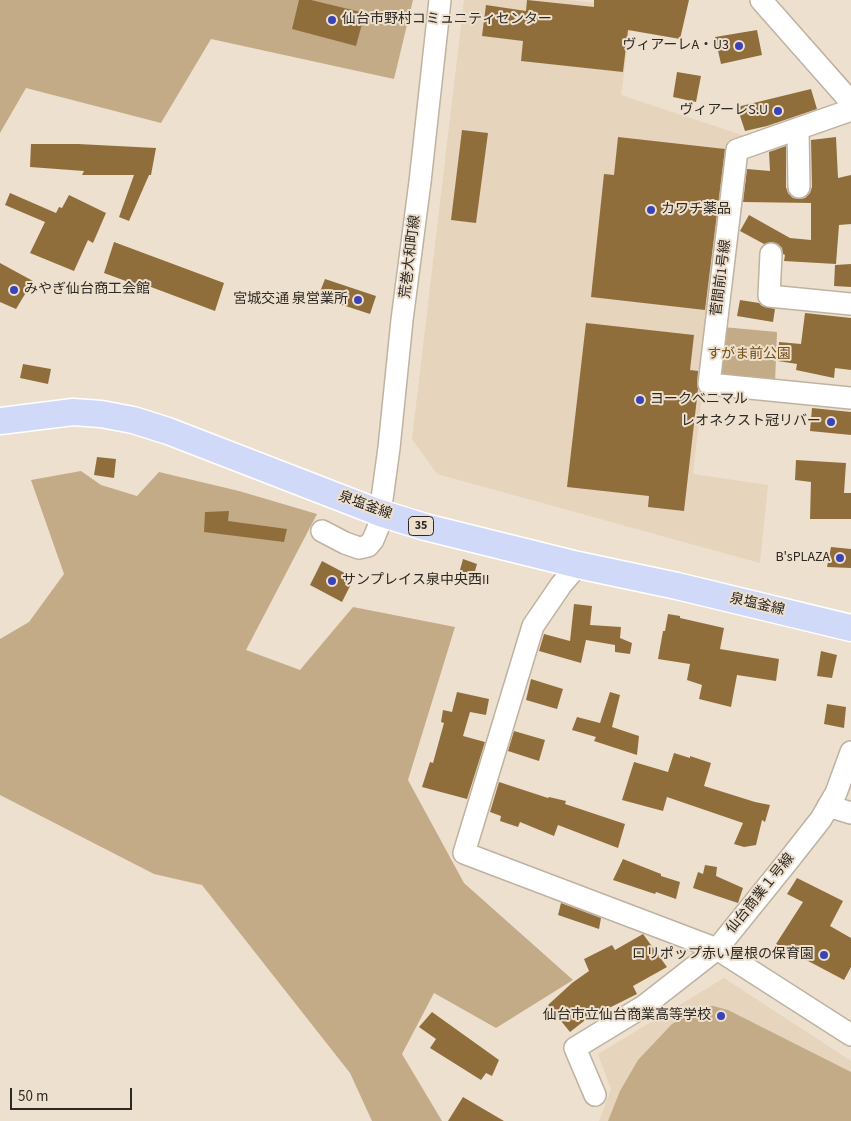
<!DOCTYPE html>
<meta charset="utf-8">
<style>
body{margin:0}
#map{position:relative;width:851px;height:1121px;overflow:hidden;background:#eee0ce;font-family:"Source Sans 3",sans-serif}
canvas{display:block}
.scale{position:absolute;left:10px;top:1088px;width:122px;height:22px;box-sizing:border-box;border:2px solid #2d2822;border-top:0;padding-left:6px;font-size:15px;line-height:18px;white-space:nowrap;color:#2d2822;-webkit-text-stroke:4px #eee0ce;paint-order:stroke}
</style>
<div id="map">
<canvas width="851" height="1121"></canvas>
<div class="scale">50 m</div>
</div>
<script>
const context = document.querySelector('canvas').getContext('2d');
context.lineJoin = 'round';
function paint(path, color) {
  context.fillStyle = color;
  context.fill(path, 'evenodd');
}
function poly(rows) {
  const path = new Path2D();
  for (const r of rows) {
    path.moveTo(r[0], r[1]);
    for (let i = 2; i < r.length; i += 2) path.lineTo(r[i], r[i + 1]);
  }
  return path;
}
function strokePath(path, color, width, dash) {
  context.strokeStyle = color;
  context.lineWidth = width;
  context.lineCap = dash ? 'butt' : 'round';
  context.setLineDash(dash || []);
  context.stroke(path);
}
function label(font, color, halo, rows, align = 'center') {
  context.font = font + ' "Source Sans 3","Noto Sans JP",sans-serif';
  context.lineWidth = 4;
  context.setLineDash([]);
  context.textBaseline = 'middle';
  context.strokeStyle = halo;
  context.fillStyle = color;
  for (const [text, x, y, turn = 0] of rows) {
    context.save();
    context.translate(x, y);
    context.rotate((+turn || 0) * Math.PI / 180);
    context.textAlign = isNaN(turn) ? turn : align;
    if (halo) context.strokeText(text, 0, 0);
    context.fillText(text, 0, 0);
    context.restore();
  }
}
paint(poly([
 [464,0,568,0,633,7,621,95,745,136,730,150,693,474,768,485,760,563,437,474,412,439],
 [724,978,851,1061,851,1121,599,1121,611,1089,598,1054]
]), '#e6d4bc');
paint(poly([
 [0,0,413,0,394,79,211,39,161,123,26,88,0,133],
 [723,327,777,332,775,383,728,380,720,370],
 [81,471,101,485,137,496,159,472,239,491,317,514,246,650,300,670,353,607,455,627,408,780,464,883,573,980,496,1028,434,993,402,1054,442,1121,372,1121,350,1073,202,885,154,874,0,795,0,639,29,622,64,574,31,480],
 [713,1006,728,1010,851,1072,851,1121,608,1121,620,1091,638,1060,672,1024,698,1009]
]), '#c4ab88');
paint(poly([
 [299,0,311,0,365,13,356,46,292,29],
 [527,0,594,7,594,0,689,0,680,39,628,30,623,72,521,61,523,41,482,36,486,5,526,11],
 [757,30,762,55,721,64,715,37],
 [677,72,701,76,696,102,673,97],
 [811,89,817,109,767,126,745,131,737,107],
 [462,130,488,133,476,223,451,220],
 [618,137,725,149,705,310,591,297,604,174,614,175],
 [836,137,838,178,851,175,851,224,839,225,836,264,784,261,785,255,783,254,782,248,778,244,771,242,764,244,740,231,749,215,790,238,811,240,811,203,743,202,747,169,770,171,769,152,786,146,786,187,788,193,793,198,800,199,805,198,810,193,812,187,811,140],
 [31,144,78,144,156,148,151,175,149,175,129,221,119,217,134,175,82,175,84,171,30,167],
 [10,193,56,213,59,207,62,208,69,195,106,213,93,243,88,240,74,271,30,253,45,222,5,205],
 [114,242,224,283,215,311,143,284,142,287,104,273],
 [0,263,33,281,16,309,0,302],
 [851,264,851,287,834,286,835,265],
 [325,279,376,296,370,314,318,297],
 [740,300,759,303,762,306,775,309,773,322,737,316],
 [805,313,851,318,851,370,835,368,834,378,796,370,797,364,778,361,779,342,801,344],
 [586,323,694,335,690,370,698,371,697,383,698,389,684,511,648,507,649,496,567,487],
 [23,364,51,369,48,384,20,378],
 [812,408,851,412,851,435,810,431],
 [97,457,116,459,114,478,94,475],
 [796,460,846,463,844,493,851,493,851,519,810,519,811,482,795,480],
 [229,511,228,521,287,529,284,542,204,532,205,512],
 [831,547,851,549,851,568,827,567],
 [463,559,477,564,471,585,457,581],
 [322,561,354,578,342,602,310,585],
 [574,604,592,606,590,625,621,627,620,638,632,643,630,654,615,652,615,645,586,640,581,663,539,651,544,634,570,641],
 [668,614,680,616,680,618,724,628,720,649,779,659,776,681,737,675,731,707,699,699,702,685,687,680,690,664,658,659,663,631,665,631],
 [821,651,837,655,832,678,817,676],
 [531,679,563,689,557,709,526,700],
 [457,692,489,699,486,715,470,712,463,736,485,742,467,799,422,787,430,762,433,763,444,723,441,722,443,710,452,712],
 [610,692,620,695,612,727,639,736,637,755,594,741,596,737,572,730,577,717,600,723],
 [827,704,846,707,844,728,824,724],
 [514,731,545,740,539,761,508,751],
 [674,753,690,758,690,756,711,763,704,786,755,802,770,805,765,822,762,820,756,845,744,847,734,844,743,823,667,797,663,811,622,800,634,762,668,772],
 [499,782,548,798,549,797,566,801,565,804,625,824,618,848,558,825,554,836,520,822,518,827,500,821,501,816,490,812],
 [623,859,661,874,661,876,680,882,676,899,656,892,655,894,613,880],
 [705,865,717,867,716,876,743,888,738,903,693,888,698,872,703,874],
 [797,878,843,901,830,926,851,938,851,967,844,980,776,944,803,902,787,894],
 [561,903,601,918,599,929,558,915],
 [643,934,667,967,633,986,637,994,599,1013,598,1010,570,1032,548,1005,572,983,589,971,584,959,612,945,615,950],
 [432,1012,499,1060,492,1076,486,1073,481,1080,430,1048,436,1039,419,1027],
 [463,1097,504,1121,448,1121]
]), '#906e3c');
const minor = poly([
 [761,0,851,102],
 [851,110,737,150,709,384,851,398],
 [798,129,799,187],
 [771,254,769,296,851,304],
 [322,531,345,543,359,548,368,546,373,540,378,528,389,448,402,320,420,182,440,0],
 [578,565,561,585,533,626,464,853,717,949],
 [851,752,836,793,821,819,788,861,717,949,851,1035],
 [828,806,851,813],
 [595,1095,575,1048,644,1006,717,949]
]);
const major = poly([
 [0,421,73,412,101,414,133,420,168,431,380,513,425,527,578,565,677,586,851,628]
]);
strokePath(minor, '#bfb2a0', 24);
strokePath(major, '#fff', 29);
strokePath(minor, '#fff', 21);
strokePath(major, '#d1d9f8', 26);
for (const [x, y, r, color] of [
 [332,20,5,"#3b44b7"],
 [739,46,5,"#3b44b7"],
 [778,111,5,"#3b44b7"],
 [651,210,5,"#3b44b7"],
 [14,290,5,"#3b44b7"],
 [358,300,5,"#3b44b7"],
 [640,400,5,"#3b44b7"],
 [831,422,5,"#3b44b7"],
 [840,558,5,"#3b44b7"],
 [332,581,5,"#3b44b7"],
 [824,955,5,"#3b44b7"],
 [721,1016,5,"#3b44b7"]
]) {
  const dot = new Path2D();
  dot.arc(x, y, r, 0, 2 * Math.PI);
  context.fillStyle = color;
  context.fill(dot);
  strokePath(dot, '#eee0ce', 2);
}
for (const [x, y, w] of [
 [421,526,25]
]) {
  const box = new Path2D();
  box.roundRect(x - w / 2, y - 9.5, w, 19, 4);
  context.fillStyle = '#eee0ce';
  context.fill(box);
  strokePath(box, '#2d2822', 1);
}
label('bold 12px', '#2d2822', null, [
 ["35",421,526]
]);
label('14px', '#2d2822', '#eee0ce', [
 ["仙台市野村コミュニティセンター",342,20,"left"],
 ["ヴィアーレA・U3",729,46],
 ["ヴィアーレS.U",768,111],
 ["カワチ薬品",661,210,"left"],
 ["みやぎ仙台商工会館",24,290,"left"],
 ["宮城交通 泉営業所",348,300],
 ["ヨークベニマル",650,400,"left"],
 ["レオネクスト冠リバー",821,422],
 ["B'sPLAZA",830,558],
 ["サンプレイス泉中央西II",342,581,"left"],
 ["ロリポップ赤い屋根の保育園",814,955],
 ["仙台市立仙台商業高等学校",711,1016]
], 'right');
label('14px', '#2d2822', '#eee0ce', [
 ["荒巻大和町線",411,257,-83],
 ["菅間前1号線",722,278,-83],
 ["泉塩釜線",365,506,20],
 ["泉塩釜線",757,605,13],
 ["仙台商業１号線",761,894,-51]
]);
label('14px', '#744f13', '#eee0ce', [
 ["すがま前公園",749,355]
]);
</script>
